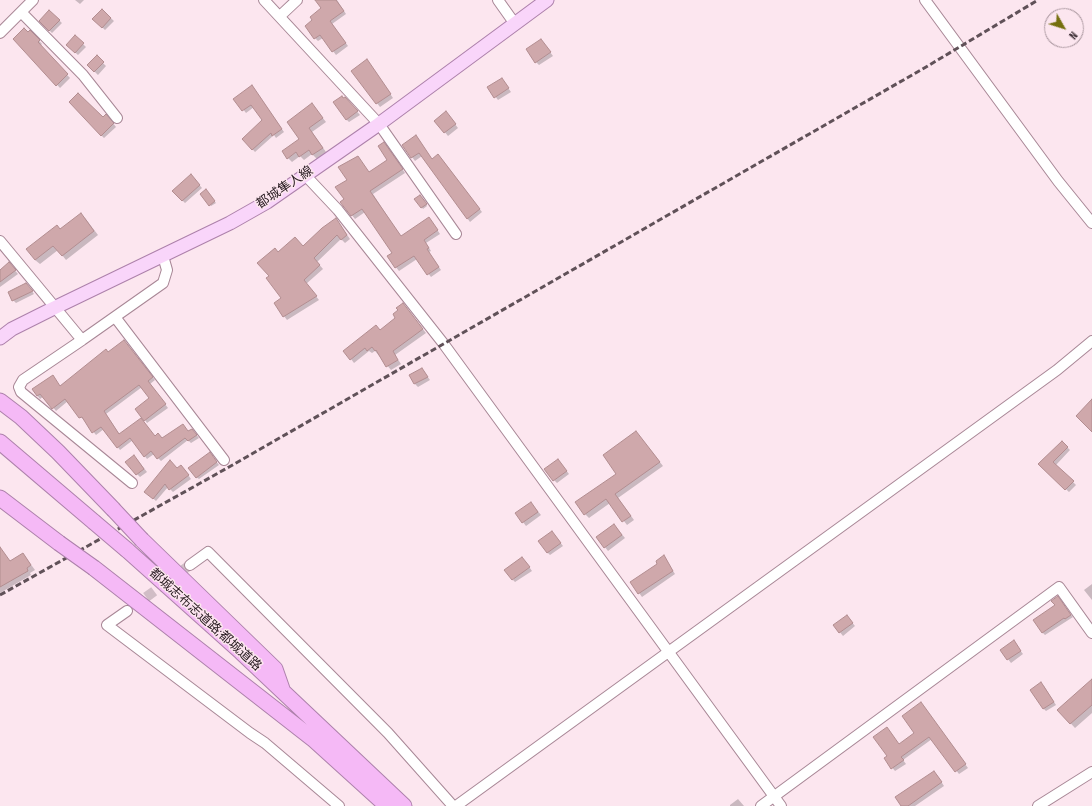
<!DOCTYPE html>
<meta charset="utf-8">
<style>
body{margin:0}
#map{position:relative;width:1092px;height:806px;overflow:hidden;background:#fce6ef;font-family:"Sofia Sans Condensed",sans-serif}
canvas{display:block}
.north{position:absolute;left:1044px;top:8px;width:40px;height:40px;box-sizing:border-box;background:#fce6ef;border:1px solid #a7949c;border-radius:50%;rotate:129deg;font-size:11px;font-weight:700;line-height:16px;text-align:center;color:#271a20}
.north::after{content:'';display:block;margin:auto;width:14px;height:18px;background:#756f0e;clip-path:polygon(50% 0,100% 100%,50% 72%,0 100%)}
</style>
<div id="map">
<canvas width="1092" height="806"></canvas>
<div class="north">N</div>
</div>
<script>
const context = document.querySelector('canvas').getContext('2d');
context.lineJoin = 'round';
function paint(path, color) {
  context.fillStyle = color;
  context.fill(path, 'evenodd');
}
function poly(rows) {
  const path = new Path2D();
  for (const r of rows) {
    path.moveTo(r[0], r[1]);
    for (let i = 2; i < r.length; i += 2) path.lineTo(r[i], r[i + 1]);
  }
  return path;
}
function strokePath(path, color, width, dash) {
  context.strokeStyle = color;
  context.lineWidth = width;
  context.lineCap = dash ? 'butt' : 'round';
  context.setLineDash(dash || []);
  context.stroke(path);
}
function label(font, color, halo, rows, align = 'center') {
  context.font = font + ' "Sofia Sans Condensed","Noto Sans JP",sans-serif';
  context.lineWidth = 3;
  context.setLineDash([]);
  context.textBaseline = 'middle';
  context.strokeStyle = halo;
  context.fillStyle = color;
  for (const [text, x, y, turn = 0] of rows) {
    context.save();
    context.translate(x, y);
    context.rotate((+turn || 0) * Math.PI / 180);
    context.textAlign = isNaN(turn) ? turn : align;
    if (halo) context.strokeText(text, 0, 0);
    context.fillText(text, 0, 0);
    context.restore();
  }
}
paint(poly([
 [75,0,84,0,80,4],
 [317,0,337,0,346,14,332,24,348,46,336,55,323,38,318,41,315,38,314,20,323,9],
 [102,10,114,21,105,30,94,19],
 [49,11,62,23,52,33,40,21],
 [30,31,42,44,40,46,70,78,60,88,15,39],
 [75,36,86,47,78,55,67,45],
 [541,40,553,56,539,65,536,62],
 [97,57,106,66,98,75,88,65],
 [367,60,393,98,380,107,352,71],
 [504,82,511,92,498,100,489,88],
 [252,86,284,132,276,138,274,135,255,152,243,139,263,121,254,107,246,113,235,99],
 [344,99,348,101,360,115,349,122,346,119],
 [315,108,326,122,312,132,326,152,317,159,312,154,304,160,300,156,292,162,288,158,300,139],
 [449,116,458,128,448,136,436,121],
 [103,118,109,118,116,127,104,138,94,128],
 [416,137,432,160,441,158,482,212,470,222,422,156,415,161,403,145],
 [387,146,405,173,373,194,401,237,432,222,440,234,426,243,431,251,429,252,441,270,431,277,417,259,399,271,388,257,393,254,365,212,355,219,341,202,369,173,388,160],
 [194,179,202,188,185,203,182,200],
 [206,190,216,203,211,206,201,194],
 [422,197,427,206,423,209,416,199],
 [85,218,98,235,66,260,58,250,40,264,35,260,60,230],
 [336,219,350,239,345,243,341,239,317,262,323,269,306,284,319,300,287,320,275,304,283,299,270,276,278,253,303,247],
 [12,267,18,274,0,287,0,271],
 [29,287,34,294,16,303,13,300],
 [406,308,426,333,395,355,401,364,391,370,375,351,372,353,369,351,354,363,351,359],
 [127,344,155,380,150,384,168,408,147,423,145,420,151,398,142,387,106,414,120,435,155,437,162,439,188,432,195,433,199,438,191,443,188,440,161,461,154,454,147,459,133,440,120,450,104,429,96,435,68,401,56,411,44,396,40,399,33,390,60,386,109,353],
 [422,369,430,380,418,387,415,384],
 [636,432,663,466,618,498,634,520,627,525,610,503,589,518,585,514,618,474],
 [1062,442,1070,450,1056,465,1076,485,1069,492,1039,464],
 [212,456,219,465,199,479,196,477],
 [137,459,147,472,140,477,137,474],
 [558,460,569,474,557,483,554,480],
 [177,469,184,469,191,479,173,492,168,487,156,501,148,494],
 [531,503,541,515,526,526,517,514],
 [614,525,625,538,608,551,597,537],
 [552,532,563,546,550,555,547,552],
 [2,552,10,562,23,554,35,570,30,573,31,575,0,593,0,553],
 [666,560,675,574,642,597,632,583],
 [525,561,532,571,515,582,513,580],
 [1092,584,1092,600,1084,590],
 [1060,600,1073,617,1045,635,1042,632],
 [849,619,855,626,843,636,834,625],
 [1016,645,1023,654,1011,663,1001,650],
 [1092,680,1092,713,1075,728,1058,710],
 [1044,686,1056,705,1046,711,1043,708],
 [924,707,968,768,959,774,932,739,903,760,906,764,895,771,885,759,899,745,915,733],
 [937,775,944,786,915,806,902,806],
 [738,799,744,806,730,806,730,805]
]), '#0003');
const building = poly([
 [315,0,336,0,344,11,330,21,346,43,332,52,320,35,314,39,305,26,312,20,310,17,321,8,315,0],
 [102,9,111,18,102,28,92,19,102,9],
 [49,10,60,20,49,31,39,21,49,10],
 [24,28,28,32,30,30,40,40,38,42,68,74,56,86,13,39,24,28],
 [75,35,84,43,75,53,66,45,75,35],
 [541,39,551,52,535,63,526,49,541,39],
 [97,55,104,62,94,72,87,65,97,55],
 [367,59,391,94,376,104,351,71,367,59],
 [502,78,509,88,494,98,487,87,502,78],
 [252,85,282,129,272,136,271,133,252,150,242,139,262,120,251,105,242,111,233,99,252,85],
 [78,93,103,117,106,114,114,123,101,136,69,102,78,93],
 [342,96,343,98,345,97,358,111,346,120,333,102,342,96],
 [312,103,323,118,309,128,323,148,312,155,309,150,299,157,296,152,287,159,282,151,299,139,287,122,312,103],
 [446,111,456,124,444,133,434,121,446,111],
 [416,135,432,159,438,154,480,209,467,219,419,153,411,158,402,145,416,135],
 [384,142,403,169,370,191,401,236,429,217,438,230,424,240,429,248,427,249,439,267,427,275,414,256,395,268,387,256,392,253,362,209,351,216,340,202,344,199,335,187,347,180,338,167,358,156,369,172,387,160,378,146,384,142],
 [191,174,200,185,182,201,172,191,191,174],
 [206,189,215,201,209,206,200,194,206,189],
 [420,195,427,204,421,208,414,199,420,195],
 [81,213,94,231,62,256,53,246,35,260,26,249,57,225,60,229,81,213],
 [336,218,347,235,341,240,337,235,314,258,320,265,304,280,317,296,283,317,274,303,281,298,266,278,269,276,257,263,275,248,278,252,295,237,303,246,322,228,336,218],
 [9,262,16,270,0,282,0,270,9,262],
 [26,283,33,291,12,301,8,292,26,283],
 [403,303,423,329,393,351,398,360,386,367,376,350,375,351,372,347,367,351,365,348,350,360,343,351,376,325,380,330,395,318,393,314,398,310,396,308,403,303],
 [124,340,153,377,148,381,166,404,144,421,135,409,149,398,139,385,104,411,119,434,141,418,155,436,158,433,162,438,183,424,188,431,192,429,197,435,188,441,185,438,157,459,151,451,144,457,130,438,117,448,101,427,92,433,82,417,79,418,65,399,52,409,40,394,37,396,32,389,53,375,60,386,106,349,108,352,124,340],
 [422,368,428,377,414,384,409,375,422,368],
 [1092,399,1092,432,1076,416,1092,399],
 [636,431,660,462,615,494,631,516,622,522,606,499,584,515,575,502,616,474,603,455,636,431],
 [1062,441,1068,447,1053,462,1074,481,1065,490,1038,464,1062,441],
 [210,452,217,462,196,478,188,468,210,452],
 [134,455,144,469,136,475,125,462,134,455],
 [558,459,567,471,553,481,544,469,558,459],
 [170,460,177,468,181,465,189,475,169,490,165,484,153,499,144,492,170,460],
 [531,502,538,512,522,523,515,513,531,502],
 [614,524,622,535,604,548,596,537,614,524],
 [552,531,561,543,547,553,538,541,552,531],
 [0,547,10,561,23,553,31,565,27,568,28,571,0,587,0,547],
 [664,555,673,571,638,594,630,582,657,564,656,561,664,555],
 [522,557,530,567,512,580,504,570,522,557],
 [1058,596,1071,615,1065,619,1064,618,1042,633,1033,620,1055,605,1051,601,1058,596],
 [847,615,853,623,839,633,833,625,847,615],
 [1014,640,1021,651,1007,660,1000,650,1014,640],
 [1092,679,1092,705,1070,724,1057,710,1092,679],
 [1041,682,1054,702,1043,709,1030,690,1041,682],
 [921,702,966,764,955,772,929,737,901,757,904,760,891,769,884,758,887,756,873,737,887,727,899,744,914,733,902,716,921,702],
 [934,771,942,782,908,806,901,806,895,797,934,771]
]);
paint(building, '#cfa8ab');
strokePath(building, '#b28d90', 1);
strokePath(poly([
 [134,606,190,565]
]), '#d1bdc6', 10, [10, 5]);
const minor = poly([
 [264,0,379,124,456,234],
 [498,0,515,24],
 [925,0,1058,181,1092,223],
 [21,12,83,75,117,118],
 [280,16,297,0],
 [0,33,33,0],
 [306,176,338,210,443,343,781,806],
 [0,241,82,340,163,283,167,270,163,256],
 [115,317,224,460],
 [82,340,23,380,19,387,21,392,132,483],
 [190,565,208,552,388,733,453,806],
 [127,611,107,625,250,733,265,743,339,806],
 [456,806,1057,370,1092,341],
 [761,806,1059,587,1092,633],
 [1038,806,1092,772]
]);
const major = poly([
 [0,338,12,329,54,308,230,223,267,202,379,124,547,0]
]);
const highway = poly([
 [0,401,21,417,58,452,113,509],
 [0,442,94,522],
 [0,498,59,543],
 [142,540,275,669,282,689],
 [127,550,241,652,404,806],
 [94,568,313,739,387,806]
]);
strokePath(minor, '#a88796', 12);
strokePath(major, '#ad81ab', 15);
strokePath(highway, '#ad81ab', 17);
strokePath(minor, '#fff', 10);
strokePath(major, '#f9d5fa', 13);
strokePath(highway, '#f5b9f6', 15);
strokePath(poly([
 [0,595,229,467,926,67,1038,0]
]), '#605158', 3, [6, 3]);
const highwayBridge = poly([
 [113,509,142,540],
 [94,522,127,550],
 [59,543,94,568]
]);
strokePath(highwayBridge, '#ad81ab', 17, []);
strokePath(highwayBridge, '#f5b9f6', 15);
label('13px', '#271a20', '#fce6ef', [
 ["都城隼人線",285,188,-34],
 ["都城志布志道路;都城道路",205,620,42]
]);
</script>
